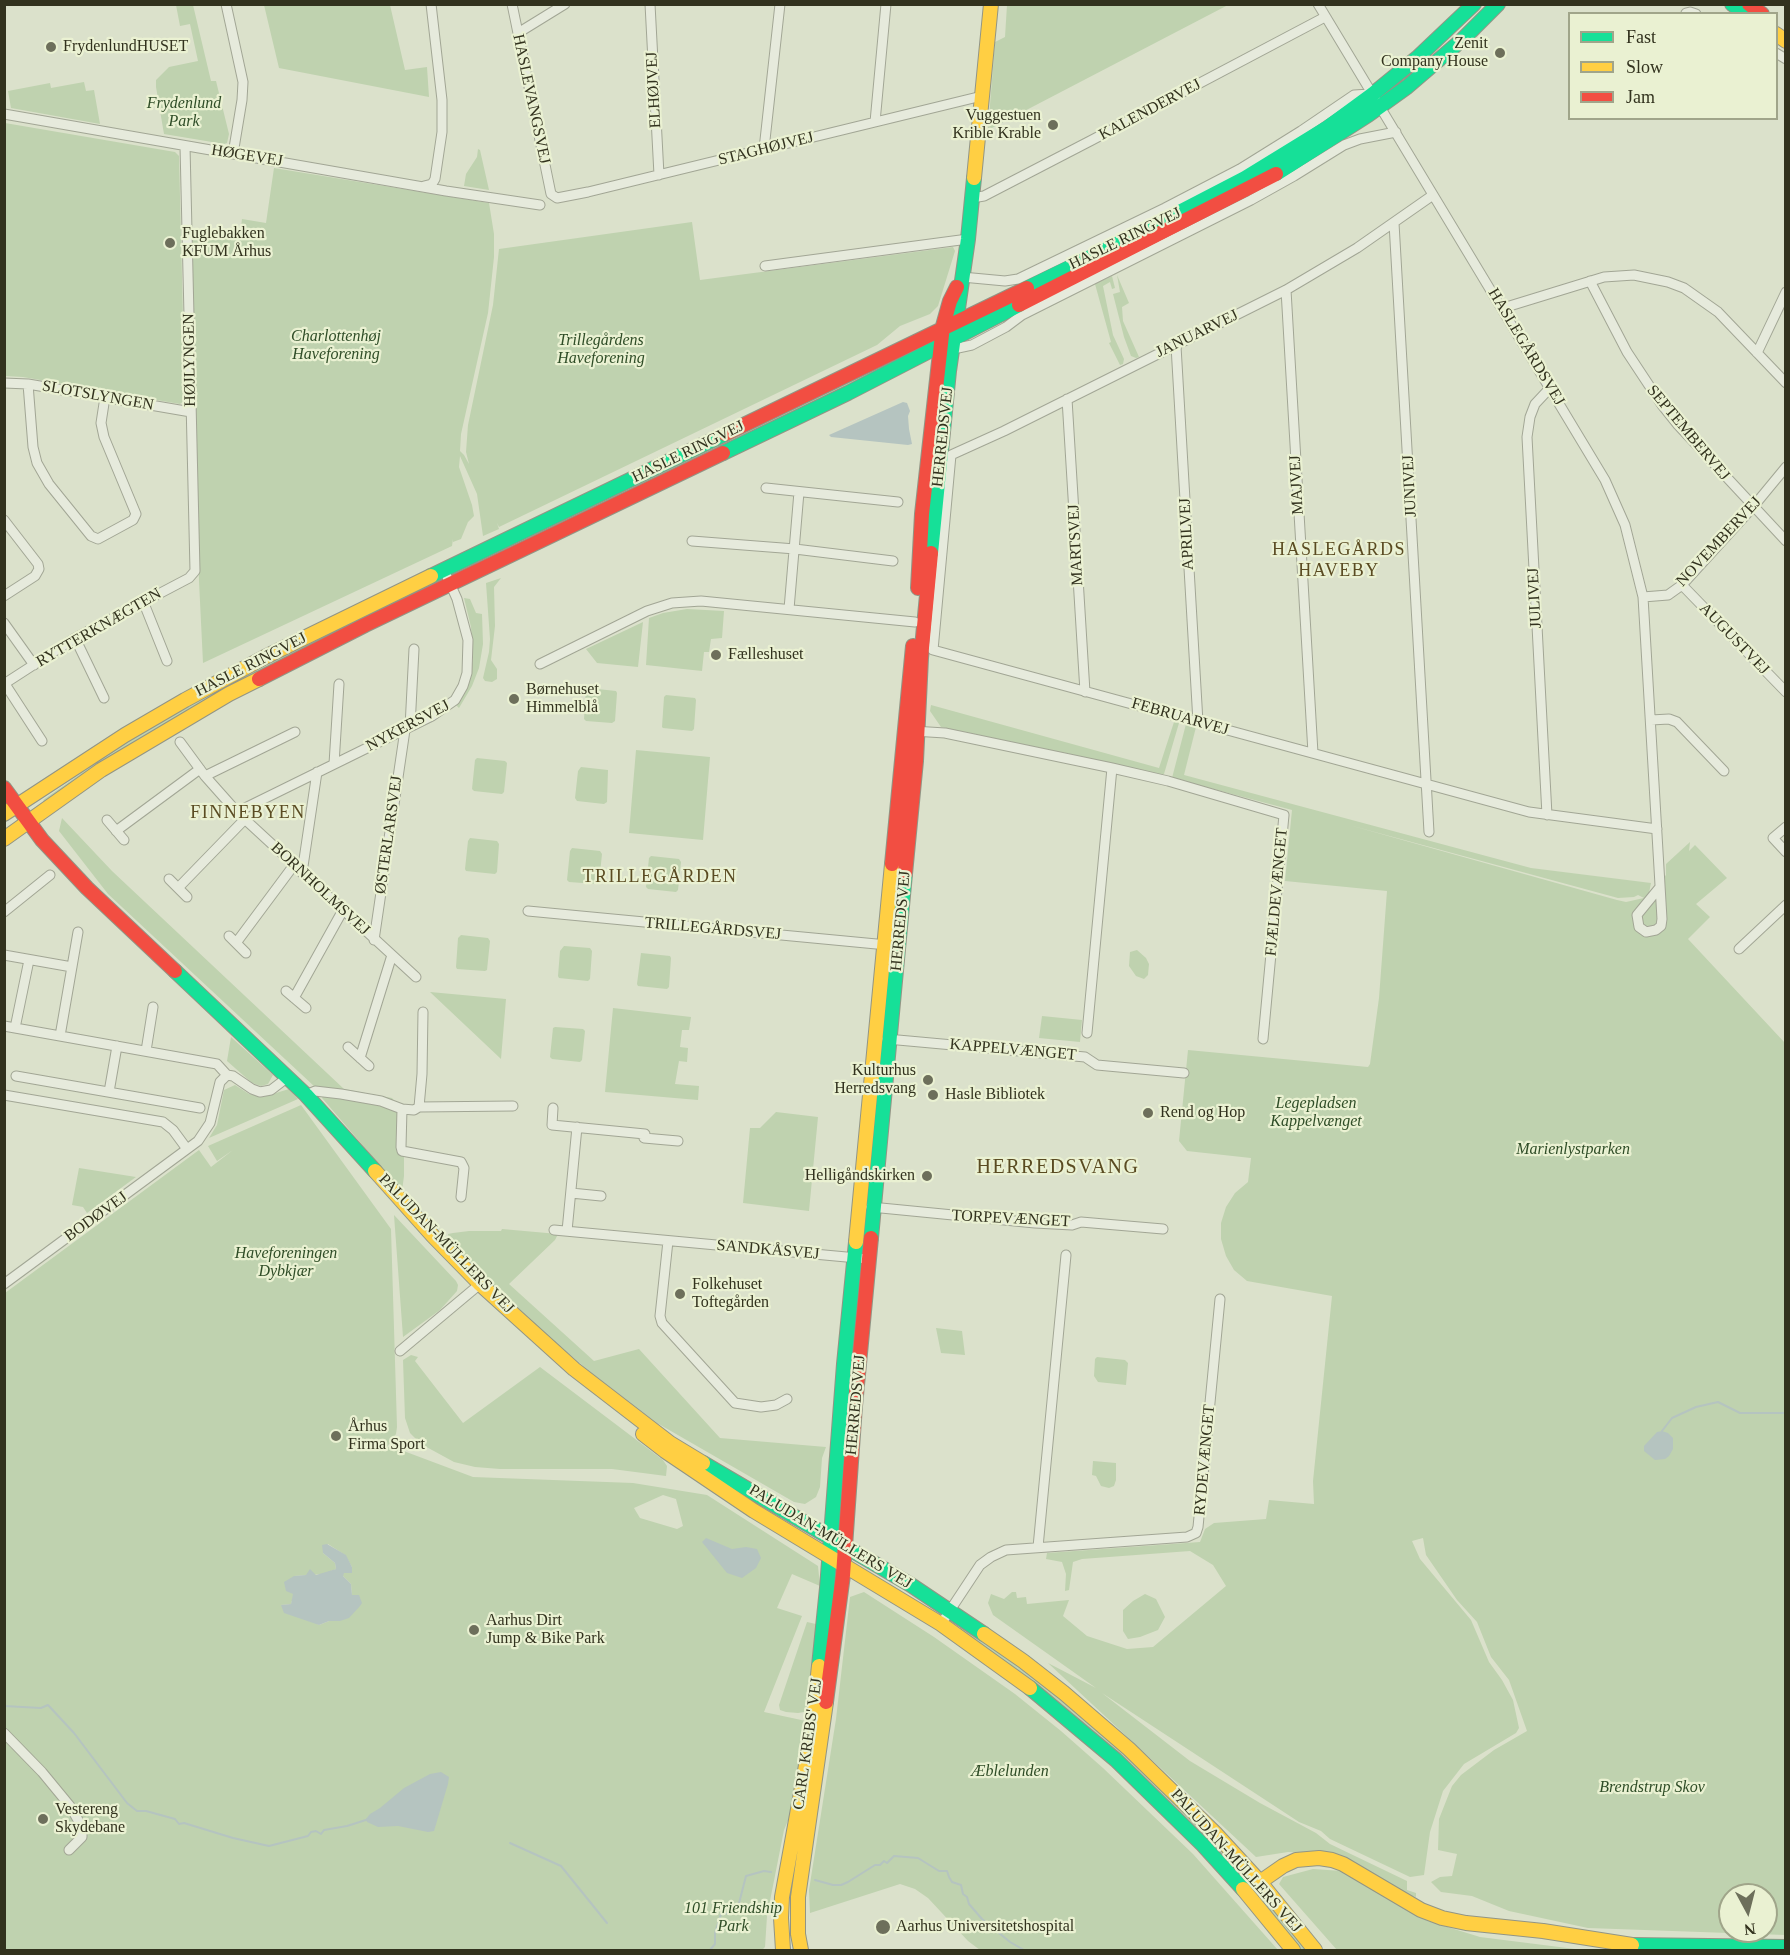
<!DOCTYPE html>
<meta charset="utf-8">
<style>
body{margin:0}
#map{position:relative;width:1790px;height:1955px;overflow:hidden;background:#dbe1cb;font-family:Georgia,serif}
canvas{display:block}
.frame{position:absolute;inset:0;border:6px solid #32321e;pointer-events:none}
.legend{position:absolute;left:1568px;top:12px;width:210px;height:108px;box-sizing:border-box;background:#eaf1d2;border:2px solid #a0a58a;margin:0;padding:8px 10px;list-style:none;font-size:18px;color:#32321e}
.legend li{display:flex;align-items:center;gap:12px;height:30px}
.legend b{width:30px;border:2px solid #a0a58a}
.north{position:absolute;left:1718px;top:1883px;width:60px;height:60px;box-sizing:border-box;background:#eaf1d2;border:2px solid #a0a58a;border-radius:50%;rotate:173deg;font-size:16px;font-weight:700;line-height:24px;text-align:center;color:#32321e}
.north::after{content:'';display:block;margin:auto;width:21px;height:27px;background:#6d6f5b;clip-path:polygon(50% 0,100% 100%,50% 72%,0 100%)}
</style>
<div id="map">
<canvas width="1790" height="1955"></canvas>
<div class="frame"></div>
<ul class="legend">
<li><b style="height:8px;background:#16e098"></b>Fast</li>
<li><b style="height:8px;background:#ffcf43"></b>Slow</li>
<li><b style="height:8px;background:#f24e42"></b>Jam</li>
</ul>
<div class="north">N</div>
</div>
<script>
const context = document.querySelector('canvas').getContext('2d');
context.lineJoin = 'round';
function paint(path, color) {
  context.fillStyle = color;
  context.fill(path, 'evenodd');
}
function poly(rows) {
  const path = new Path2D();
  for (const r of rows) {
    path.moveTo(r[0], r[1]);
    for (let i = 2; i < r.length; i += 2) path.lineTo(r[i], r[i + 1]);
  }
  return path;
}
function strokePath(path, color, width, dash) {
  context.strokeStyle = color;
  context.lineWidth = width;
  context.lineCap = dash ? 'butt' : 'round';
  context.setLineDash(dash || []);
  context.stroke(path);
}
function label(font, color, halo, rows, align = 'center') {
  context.font = font + ' Georgia,serif';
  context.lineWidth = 4.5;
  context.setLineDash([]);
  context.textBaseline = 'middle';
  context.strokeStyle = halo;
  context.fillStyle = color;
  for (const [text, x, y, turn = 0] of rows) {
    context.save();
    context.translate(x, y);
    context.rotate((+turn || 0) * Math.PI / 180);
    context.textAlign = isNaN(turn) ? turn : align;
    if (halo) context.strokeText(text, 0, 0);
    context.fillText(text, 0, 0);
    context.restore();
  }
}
paint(poly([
 [176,5,193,5,211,81,216,81,229,134,227,143,224,144,164,134,156,87,156,80,169,67,198,61,190,24,180,26],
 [264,5,390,5,405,70,427,67,429,97,279,68],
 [1007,5,1007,4,1228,5,988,130,995,42,1005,37],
 [84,82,86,91,94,90,100,124,11,108,8,91,50,83,51,88],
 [5,123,175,152,179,156,185,400,180,404,23,377,5,376],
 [478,149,480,150,489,190,464,186,466,174,477,157],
 [274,168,489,203,494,234,494,257,488,313,461,434,460,451,464,455,469,464,466,452,468,425,493,305,499,249,692,222,700,280,953,247,955,251,938,306,930,314,900,326,877,345,499,527,497,523,499,529,483,536,477,494,460,456,459,467,472,505,474,516,468,522,461,539,453,542,453,539,452,546,203,663,199,581,192,237,240,235,242,219,266,223],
 [1117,275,1129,303,1122,307,1123,321,1139,357,1136,358,1131,356,1124,337,1113,294,1120,292],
 [1112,276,1115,288,1112,289,1110,282,1103,286,1113,335,1124,359,1123,364,1120,365,1109,343,1111,342,1095,284],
 [929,339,929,343,865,376,834,395,466,570,526,540,557,521],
 [501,578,494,587,495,626,491,660,497,669,497,679,492,682,485,681,483,678,489,652,490,639,486,583],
 [438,580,440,584,45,802,43,800,93,765,118,745,269,660],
 [464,598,470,599,476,613,482,614,483,644,479,668,472,686,459,708,456,705,466,691,473,660,471,627],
 [687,609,724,611,722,638,711,639,709,652,704,652,702,671,646,665,649,618,663,613],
 [643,622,638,667,597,663,586,649],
 [588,688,616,691,617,693,615,721,612,723,586,721,584,719,586,689],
 [666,695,695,698,696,700,694,729,692,731,663,728,662,727,664,697],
 [931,705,1159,768,1174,722,1179,723,1164,774,1162,775,1112,763,941,727,930,711],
 [1186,724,1196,727,1184,775,1531,868,1651,883,1649,893,1666,875,1666,864,1690,842,1689,851,1695,845,1727,878,1696,904,1710,917,1688,939,1785,1043,1785,1935,1588,1928,1509,1911,1472,1896,1441,1892,1431,1882,1440,1877,1452,1876,1457,1854,1438,1850,1439,1819,1452,1786,1461,1775,1494,1750,1527,1731,1509,1680,1491,1657,1477,1622,1457,1600,1426,1555,1423,1538,1412,1541,1420,1559,1471,1620,1489,1662,1502,1680,1513,1700,1519,1728,1516,1733,1464,1764,1443,1791,1430,1832,1424,1875,1410,1877,1330,1839,1321,1831,1299,1822,1102,1693,1190,1761,1260,1803,1316,1833,1330,1844,1407,1881,1407,1890,1416,1893,1416,1897,1409,1895,1336,1854,1288,1852,1256,1857,1048,1663,1096,1688,993,1615,988,1603,991,1594,1004,1599,1012,1592,1016,1592,1017,1598,1026,1597,1027,1604,1069,1600,1063,1616,1087,1636,1127,1649,1153,1647,1226,1586,1213,1565,1190,1551,1082,1559,1073,1562,1069,1590,1065,1591,1066,1574,1062,1562,1046,1559,1047,1553,1200,1542,1205,1529,1214,1523,1266,1519,1269,1500,1314,1504,1313,1481,1332,1296,1247,1281,1234,1270,1226,1256,1221,1239,1221,1223,1226,1207,1235,1193,1248,1182,1251,1158,1187,1151,1179,1141,1188,1050,1368,1067,1370,1064,1379,998,1387,891,1285,881,1292,810,1172,778],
 [1349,825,1618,898,1634,897,1638,895,1644,898,1626,902,1617,900],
 [1730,1895,1766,1895,1766,1931,1730,1931],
 [636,750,710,757,703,840,629,833],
 [477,758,505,761,507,763,504,792,502,794,474,791,472,789,475,760],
 [581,767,608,770,607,802,604,804,577,801,575,798,578,771],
 [62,818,112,871,344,1089,392,1098,404,1114,404,1176,402,1191,322,1098,323,1096,315,1087,108,894,59,831],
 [470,838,497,841,499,844,497,872,495,874,466,871,465,869,468,841],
 [572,848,600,851,602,854,599,883,597,884,569,882,567,880,570,851],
 [651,856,679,859,681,862,678,890,676,892,648,889,646,887,649,858],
 [461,935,488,938,490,941,487,970,485,971,457,969,456,967,458,938],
 [564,946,590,948,592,951,590,979,588,981,559,978,558,976,560,951],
 [1137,950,1146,958,1149,964,1148,975,1144,979,1136,976,1129,966,1130,952],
 [641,953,670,956,671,958,669,987,667,989,638,986,637,984],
 [430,992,506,999,501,1059],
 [613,1008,691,1017,689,1030,682,1030,680,1047,688,1048,687,1062,679,1061,675,1084,699,1086,698,1100,605,1092],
 [1042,1016,1082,1020,1080,1042,1039,1038],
 [555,1027,583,1029,585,1031,582,1060,580,1062,552,1059,550,1057,553,1028],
 [231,1037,273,1075,268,1084,261,1086,252,1083,227,1061],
 [235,1085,249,1094,263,1097,289,1089,298,1099,209,1138,217,1125,224,1090],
 [301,1105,391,1229,397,1427,396,1434,387,1447,401,1450,473,1477,633,1483,707,1495,818,1566,820,1586,792,1574,777,1608,802,1616,764,1712,806,1721,792,1811,784,1830,767,1916,765,1947,762,1950,5,1950,5,1293,199,1150,211,1167,233,1150,217,1161,208,1146],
 [663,1495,676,1499,683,1526,677,1529,640,1518,634,1508],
 [328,1544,345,1555,352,1567,352,1573,343,1573,343,1576,351,1584,352,1595,339,1621,329,1621,319,1625,281,1605,291,1604,294,1594,294,1576,324,1574,336,1569,335,1563,323,1553],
 [776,1112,818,1117,809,1211,743,1203,750,1128,760,1128],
 [79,1168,136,1177,87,1213,83,1207,72,1205],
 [394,1215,456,1281,458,1285,457,1291,440,1310,403,1337],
 [502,1229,558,1234,555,1240,509,1284,594,1361,639,1349,720,1438,826,1447,822,1458,820,1487,816,1497,805,1504,794,1502,657,1423,588,1370,541,1330,449,1242,448,1234,453,1233,469,1231,501,1231],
 [936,1328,962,1331,965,1355,941,1353],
 [411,1355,418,1357,415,1361,463,1423,540,1367,663,1460,667,1466,666,1476,612,1469,500,1469,475,1467,454,1462,421,1444,410,1433,405,1418,403,1360],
 [1097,1357,1125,1360,1128,1363,1126,1385,1098,1382,1094,1376,1095,1359],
 [1093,1461,1116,1463,1116,1480,1114,1486,1109,1488,1101,1486,1096,1476,1092,1475],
 [864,1592,934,1637,1015,1694,1061,1731,1103,1768,1193,1854,1278,1950,980,1950,968,1941,928,1898,915,1889,900,1884,810,1913,809,1890,836,1719,850,1597],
 [1145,1594,1156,1599,1165,1617,1158,1630,1140,1637,1128,1639,1123,1631,1123,1610,1133,1601],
 [807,1622,816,1624,808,1706,804,1712,798,1713,786,1712,780,1710,779,1705],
 [963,1624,1029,1671,1140,1765,1234,1860,1308,1950,1299,1950,1225,1862,959,1631],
 [1313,1869,1342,1871,1428,1921,1480,1937,1583,1950,1337,1950,1279,1884,1283,1877]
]), '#bfd2af');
paint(poly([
 [903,402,907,403,910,411,908,416,909,429,912,444,908,445,831,437,829,435],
 [1662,1431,1668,1433,1673,1438,1673,1449,1669,1456,1665,1459,1655,1460,1644,1451,1644,1446,1657,1432],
 [706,1538,732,1549,746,1547,757,1549,761,1558,756,1568,742,1578,727,1573,702,1542],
 [327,1544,346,1555,352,1567,352,1573,344,1573,343,1576,351,1584,352,1595,359,1595,362,1603,360,1606,349,1618,340,1621,329,1621,319,1625,284,1613,281,1605,291,1604,293,1594,286,1591,284,1582,294,1576,306,1575,310,1569,316,1575,336,1569,335,1563,323,1553,322,1545],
 [441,1772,449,1777,448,1784,434,1831,428,1832,398,1826,378,1827,367,1822,366,1819,370,1814,380,1808,404,1788,430,1774]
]), '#b5c4c0');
strokePath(poly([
 [1662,1431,1672,1418,1696,1407,1718,1402,1740,1413,1786,1413],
 [4,1706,41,1708,48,1705,74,1733,127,1803,137,1811,146,1811,175,1819,179,1824,184,1823,233,1838,269,1846,308,1836,311,1832,316,1831,321,1834,324,1830,347,1826,369,1819],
 [510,1843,561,1866,607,1923],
 [815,1880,833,1885,841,1885,848,1882,875,1865,880,1865,884,1861,887,1863,894,1856,918,1858,939,1871,947,1871,949,1877,952,1882,961,1885,963,1894,967,1897,969,1904,982,1919,1010,1942,1024,1950],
 [686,1950,692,1950],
 [710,1950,715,1944,715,1933,721,1914,724,1913,730,1914,732,1909,738,1907,746,1876,764,1871,771,1872]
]), '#b5c4c0', 2);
const street = poly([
 [226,4,243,82,242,100,233,154],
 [512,4,551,194,557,198,588,192,982,96],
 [650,4,659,175],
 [1318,4,1605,480,1625,525,1643,597,1662,919,1661,926,1656,930,1646,932,1639,927,1637,915,1660,887],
 [1686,13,1690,12,1696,14],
 [518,33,565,4],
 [1776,53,1786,59],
 [4,114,446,191,540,205],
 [875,122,886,4],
 [764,149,780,4],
 [424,186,432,184,435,179,442,132,442,100,431,4],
 [1433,195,1357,248,1286,290,1004,431,951,455,933,650,1529,812,1657,829],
 [972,198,984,196,1092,140,1325,17],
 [1394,223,1429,832],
 [765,266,968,239],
 [962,277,1005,281,1018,279,1165,208,1240,169,1301,131,1354,95,1370,94],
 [1590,281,1627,352,1662,405,1678,425,1786,541],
 [1286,290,1313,753],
 [1503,308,1604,277,1634,275,1668,282,1684,288,1718,312,1786,383],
 [1176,346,1198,722],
 [949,347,958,348,972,345,1006,327,1022,315,1251,200,1294,176,1344,145,1360,139,1396,132],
 [1757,353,1786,292],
 [4,383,28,384,191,412],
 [28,384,33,447,37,463,49,484,91,536,98,539,133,520,136,514,104,437,101,423,105,397],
 [1067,399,1085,692],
 [766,488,898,502],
 [4,520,38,564,39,569,35,576,4,596],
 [692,541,795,549,893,561],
 [1682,585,1786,692],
 [1643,597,1668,595,1682,585,1753,507,1786,467],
 [143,601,167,661],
 [789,609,799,492],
 [4,623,34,665],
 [75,638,104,698],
 [540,664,647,611,672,603,701,601,915,622],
 [4,684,75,638,189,578,195,571,185,146],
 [5,684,42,741],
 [1651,720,1669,719,1677,722,1724,771],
 [410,727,414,649],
 [913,731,945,733,1112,768,1168,781,1284,815,1263,1039],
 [180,742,205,776,237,812,416,977],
 [334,764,339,684],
 [205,776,295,732],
 [237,812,432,716,455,700,463,686,467,673,468,640,457,599,444,570],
 [1547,815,1527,437,1530,417,1535,404,1550,388],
 [107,820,124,840],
 [1786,827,1773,838,1786,852],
 [116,831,200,769],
 [302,873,317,772],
 [169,879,187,897],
 [178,888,245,819],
 [528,911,887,945],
 [4,912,50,875],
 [229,936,246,953],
 [374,940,405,730],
 [236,943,294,865],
 [1739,949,1786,905],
 [4,955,72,967],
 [286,991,306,1008],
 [294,998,343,910],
 [4,1026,217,1064,227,1075,233,1076,252,1089,260,1092,271,1090,288,1077],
 [15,1028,29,960],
 [1087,1033,1112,768],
 [60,1036,78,932],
 [887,1039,1085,1057,1097,1065,1184,1073],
 [348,1047,369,1066],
 [146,1051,153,1007],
 [360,1058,392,955],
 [16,1076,200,1108],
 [109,1092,117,1046],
 [4,1095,163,1122,173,1130,187,1149],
 [306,1095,315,1091,341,1094,381,1101,402,1109,414,1110,419,1107,513,1106],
 [419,1107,422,1074,423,1012],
 [553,1108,552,1125,645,1134,644,1138,678,1141],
 [402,1109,401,1147,402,1151,461,1162,464,1168,461,1197],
 [571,1193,601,1196],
 [871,1207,1035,1223,1072,1225,1081,1222,1163,1229],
 [554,1230,868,1259],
 [567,1231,577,1127],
 [668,1241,660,1316,662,1323,735,1403,761,1407,776,1405,787,1399],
 [4,1284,198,1141,210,1123,220,1082,227,1075],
 [400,1351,480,1284],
 [1038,1547,1066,1255],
 [941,1624,980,1565,991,1557,1006,1550,1187,1537,1196,1533,1198,1527,1220,1299],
 [4,1733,42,1772,70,1806,78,1820,82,1829,82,1837,69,1850]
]);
const fast = poly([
 [1732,4,1746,14],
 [1276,174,1368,115,1407,87,1463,39,1498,4],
 [1027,288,1133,236,1245,178,1328,127,1373,94,1417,58,1474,4],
 [723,453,848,393,1019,305],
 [931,553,949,371,968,239,974,178],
 [431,576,725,434],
 [175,971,306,1095,375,1171],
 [871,1238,905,874],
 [703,1463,911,1585,984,1634],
 [819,1666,827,1588,844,1364,856,1242],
 [1030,1688,1116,1760,1203,1845,1243,1889],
 [1632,1945,1786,1947]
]);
const slow = poly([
 [1776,34,1786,41],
 [974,178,991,4],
 [4,814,125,735,185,700,265,657,431,576],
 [4,839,101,770,229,694,259,679],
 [375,1171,433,1236,480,1284,574,1369,670,1443,703,1463],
 [856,1242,892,864],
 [643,1434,665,1451,754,1511,941,1624,1030,1688],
 [984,1634,1023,1661,1064,1693,1129,1749,1215,1833,1260,1882,1315,1950],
 [1260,1882,1283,1866,1296,1860,1319,1858,1332,1860,1343,1864,1421,1910,1442,1918,1466,1923,1543,1931,1632,1945],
 [1243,1889,1293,1950],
 [783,1950,781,1918,782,1897,811,1738,819,1666],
 [801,1950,798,1934,798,1897,826,1702]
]);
const jam = poly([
 [1749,4,1762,14],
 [1019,305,1276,174],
 [725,434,1027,288],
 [918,588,922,514,943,326,950,301,957,287],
 [259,679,365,625,723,453],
 [4,788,42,840,87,888,175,971],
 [892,864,913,646],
 [905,874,916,761,921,658,931,553],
 [826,1702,843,1575,855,1406,871,1238]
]);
strokePath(street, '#a2a695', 11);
strokePath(fast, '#929585', 16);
strokePath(slow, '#929585', 16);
strokePath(jam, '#929585', 16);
strokePath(street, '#e6eadc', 9);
strokePath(fast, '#16e098', 14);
strokePath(slow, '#ffcf43', 14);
strokePath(jam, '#f24e42', 14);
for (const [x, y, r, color] of [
 [51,47,6,"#6d6f5b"],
 [1500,53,6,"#6d6f5b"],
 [1053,125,6,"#6d6f5b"],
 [170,243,6,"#6d6f5b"],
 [716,655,6,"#6d6f5b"],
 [514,699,6,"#6d6f5b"],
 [928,1080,6,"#6d6f5b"],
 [933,1095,6,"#6d6f5b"],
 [1148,1113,6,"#6d6f5b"],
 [927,1176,6,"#6d6f5b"],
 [680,1294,6,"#6d6f5b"],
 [336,1436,6,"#6d6f5b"],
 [474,1630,6,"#6d6f5b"],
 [43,1819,6,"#6d6f5b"],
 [883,1927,8,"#6d6f5b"]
]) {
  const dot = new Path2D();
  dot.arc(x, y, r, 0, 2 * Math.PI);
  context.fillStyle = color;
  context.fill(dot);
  strokePath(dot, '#eaf1d2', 2);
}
label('16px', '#32321e', '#eaf1d2', [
 ["Zenit",1488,44,"right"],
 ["Company House",1488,62,"right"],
 ["FrydenlundHUSET",63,47],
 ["Vuggestuen",1041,116,"right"],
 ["Krible Krable",1041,134,"right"],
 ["Fuglebakken",182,234],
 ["KFUM Århus",182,252],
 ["Fælleshuset",728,655],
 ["Børnehuset",526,690],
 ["Himmelblå",526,708],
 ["Kulturhus",916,1071,"right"],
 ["Herredsvang",916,1089,"right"],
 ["Hasle Bibliotek",945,1095],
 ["Rend og Hop",1160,1113],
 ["Helligåndskirken",915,1176,"right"],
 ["Folkehuset",692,1285],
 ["Toftegården",692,1303],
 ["Århus",348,1427],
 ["Firma Sport",348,1445],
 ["Aarhus Dirt",486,1621],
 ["Jump & Bike Park",486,1639],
 ["Vestereng",55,1810],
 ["Skydebane",55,1828],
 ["Aarhus Universitetshospital",896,1927]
], 'left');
label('16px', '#32321e', '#eaf1d2', [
 ["ELHØJVEJ",654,90,-93],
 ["HASLEVANGSVEJ",531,99,78],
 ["KALENDERVEJ",1150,110,-28],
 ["STAGHØJVEJ",766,149,-14],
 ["HØGEVEJ",247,156,9],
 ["HASLE RINGVEJ",1125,239,-26],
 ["JANUARVEJ",1197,334,-26],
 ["HASLEGÅRDSVEJ",1526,347,59],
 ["HØJLYNGEN",190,360,-91],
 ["SLOTSLYNGEN",98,396,10],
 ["SEPTEMBERVEJ",1688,433,50],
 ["HERREDSVEJ",943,437,-84],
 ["HASLE RINGVEJ",688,452,-26],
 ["MAJVEJ",1297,485,-93],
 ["JUNIVEJ",1410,486,-93],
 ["APRILVEJ",1187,534,-93],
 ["NOVEMBERVEJ",1719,542,-47],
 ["MARTSVEJ",1076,545,-93],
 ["JULIVEJ",1535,598,-93],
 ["RYTTERKNÆGTEN",99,628,-30],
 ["AUGUSTVEJ",1734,639,46],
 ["HASLE RINGVEJ",251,665,-27],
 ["FEBRUARVEJ",1180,717,16],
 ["NYKERSVEJ",408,726,-28],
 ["ØSTERLARSVEJ",389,835,-82],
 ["BORNHOLMSVEJ",320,889,43],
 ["FJÆLDEVÆNGET",1277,892,-85],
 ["HERREDSVEJ",901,921,-85],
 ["TRILLEGÅRDSVEJ",713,929,5],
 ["KAPPELVÆNGET",1013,1050,5],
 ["BODØVEJ",96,1217,-36],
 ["TORPEVÆNGET",1011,1219,3],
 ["PALUDAN-MÜLLERS VEJ",446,1244,46],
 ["SANDKÅSVEJ",768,1250,5],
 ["HERREDSVEJ",856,1405,-85],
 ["RYDEVÆNGET",1205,1460,-85],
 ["PALUDAN-MÜLLERS VEJ",830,1537,31],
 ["CARL KREBS' VEJ",808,1744,-82],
 ["PALUDAN-MÜLLERS VEJ",1236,1861,48]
]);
label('italic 16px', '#2f4d27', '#eaf1d2', [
 ["Frydenlund",184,104],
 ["Park",184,122],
 ["Charlottenhøj",336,337],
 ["Haveforening",336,355],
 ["Trillegårdens",601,341],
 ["Haveforening",601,359],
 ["Legepladsen",1316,1104],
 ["Kappelvænget",1316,1122],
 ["Marienlystparken",1573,1150],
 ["Haveforeningen",286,1254],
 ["Dybkjær",286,1272],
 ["Æblelunden",1010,1772],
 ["Brendstrup Skov",1652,1788],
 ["101 Friendship",733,1909],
 ["Park",733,1927]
]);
context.letterSpacing = '1.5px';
label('18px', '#5a4b22', '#eaf1d2', [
 ["HASLEGÅRDS",1339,550],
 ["HAVEBY",1339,571],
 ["FINNEBYEN",248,813],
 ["TRILLEGÅRDEN",660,877]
]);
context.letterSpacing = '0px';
context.letterSpacing = '1.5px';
label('20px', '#5a4b22', '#eaf1d2', [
 ["HERREDSVANG",1058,1168]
]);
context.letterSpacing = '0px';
</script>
